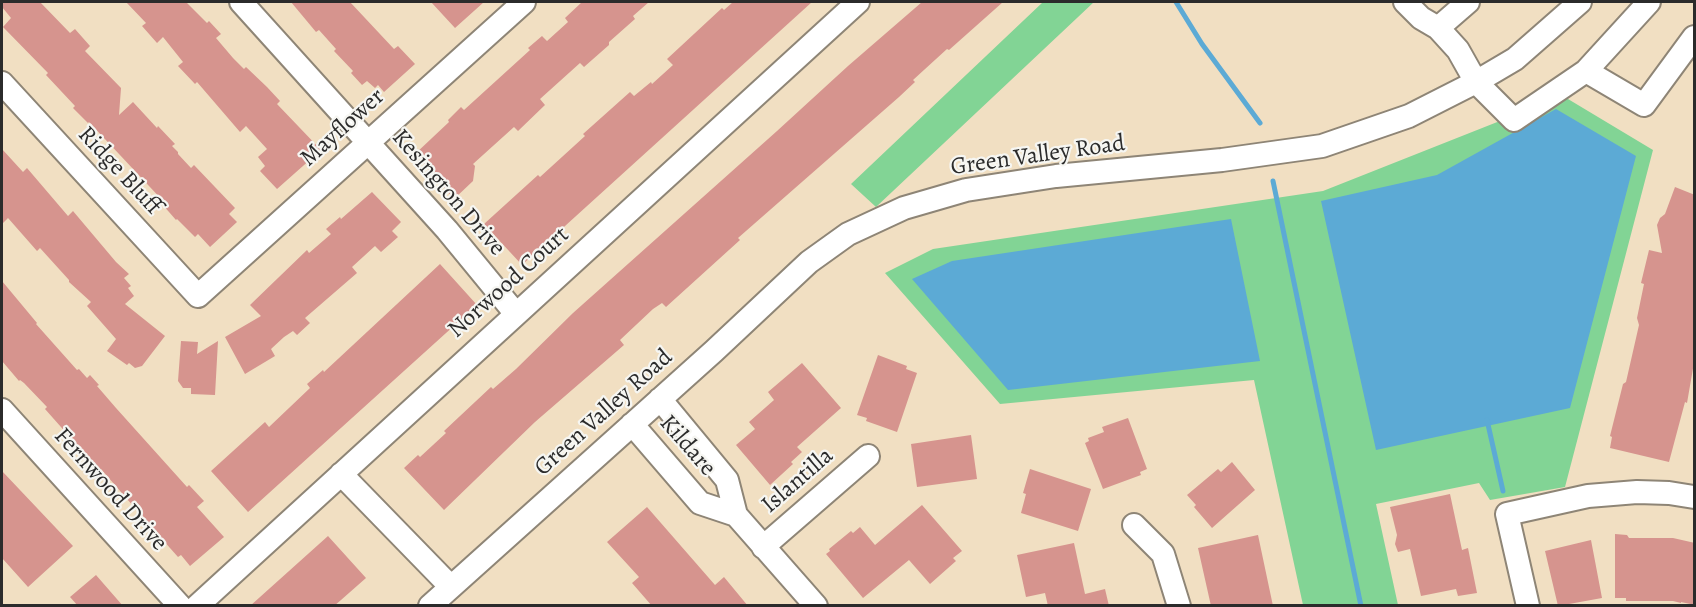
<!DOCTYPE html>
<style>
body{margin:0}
#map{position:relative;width:1696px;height:607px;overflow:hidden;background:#f1dfc2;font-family:Alegreya,serif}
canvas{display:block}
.frame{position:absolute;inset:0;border:3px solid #2b2b2b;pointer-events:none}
</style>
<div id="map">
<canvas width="1696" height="607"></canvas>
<div class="frame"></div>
</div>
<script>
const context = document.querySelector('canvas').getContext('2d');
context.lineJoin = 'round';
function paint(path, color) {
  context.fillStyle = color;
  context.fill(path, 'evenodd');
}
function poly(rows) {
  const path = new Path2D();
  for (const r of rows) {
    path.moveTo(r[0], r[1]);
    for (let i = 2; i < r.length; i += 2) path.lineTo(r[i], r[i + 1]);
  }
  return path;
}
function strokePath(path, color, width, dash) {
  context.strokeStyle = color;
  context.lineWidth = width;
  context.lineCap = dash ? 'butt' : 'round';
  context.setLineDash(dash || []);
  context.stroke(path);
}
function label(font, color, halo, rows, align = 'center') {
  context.font = font + ' Alegreya,serif';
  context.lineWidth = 4.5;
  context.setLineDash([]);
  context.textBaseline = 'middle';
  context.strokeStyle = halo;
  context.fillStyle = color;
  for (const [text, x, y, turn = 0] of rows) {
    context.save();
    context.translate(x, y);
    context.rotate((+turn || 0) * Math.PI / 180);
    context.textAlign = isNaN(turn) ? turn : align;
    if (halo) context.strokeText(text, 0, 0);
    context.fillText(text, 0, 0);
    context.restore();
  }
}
paint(poly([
 [1043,2,1094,2,876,207,851,184],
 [1563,96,1653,150,1565,487,1490,500,1479,483,1376,504,1398,605,1303,605,1254,380,1000,404,885,273,933,249,1323,191]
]), '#82d495');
paint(poly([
 [1556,109,1636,156,1570,408,1376,450,1321,201,1437,175],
 [1231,219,1260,361,1008,390,912,279,952,261]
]), '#5caad5');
strokePath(poly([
 [1176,2,1202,44,1260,123],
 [1273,181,1361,606],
 [1487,420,1503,491]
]), '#5caad5', 5);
paint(poly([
 [2,2,40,2,70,33,75,29,90,46,85,51,121,88,119,115,133,102,157,128,158,126,175,144,172,146,178,152,178,154,191,168,194,165,235,208,229,214,237,222,210,247,198,234,195,237,177,219,176,220,162,204,164,202,89,122,88,123,73,108,75,106,46,75,48,73,3,27,11,18,2,7],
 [126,2,186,2,207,23,209,21,221,34,216,38,233,58,244,69,246,67,267,87,280,101,277,104,321,150,277,189,260,171,265,166,258,157,267,149,246,126,240,132,197,82,195,84,178,66,183,62,163,37,157,43,142,26,146,23],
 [291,2,350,2,394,49,398,46,415,64,384,92,378,85,375,88,367,81,362,85,351,73,353,71,334,51,336,49,319,30,316,32],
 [431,2,484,2,455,28],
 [582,2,649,2,633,16,635,19,609,42,609,45,584,67,580,63,540,99,545,105,518,131,514,127,473,164,475,166,473,181,454,199,415,154,449,122,448,120,461,107,464,110,530,50,528,48,542,36,547,41,568,22,565,18],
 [733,2,812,2,522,265,484,224,538,175,540,177,585,136,583,134,630,92,634,96,651,82,652,84,673,65,667,59,722,8,724,10],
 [922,2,1003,2,949,50,947,49,913,80,915,82,899,97,738,238,740,240,687,288,666,307,662,303,653,309,620,340,624,345,535,422,444,510,404,468,418,455,420,457,446,433,444,431,491,387,493,389,516,369,573,313,777,131,848,66],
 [2,149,23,172,27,168,68,216,73,211,116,262,129,274,124,278,131,286,128,288,134,296,125,304,165,336,142,366,135,368,129,363,127,365,107,351,116,339,87,306,91,302,69,282,69,280,40,248,37,251,8,218,2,224],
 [1675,187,1695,195,1695,357,1687,403,1685,402,1669,462,1610,448,1612,437,1610,436,1623,384,1626,382,1639,325,1637,318,1644,284,1641,283,1649,250,1662,253,1657,225,1660,218,1665,214],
 [372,192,401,222,392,231,398,237,381,252,375,246,352,267,357,273,305,318,310,323,297,335,293,331,284,337,271,349,275,356,245,374,225,337,261,316,250,305,307,250,309,253,331,234,326,229,340,217,341,219],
 [440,264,477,305,248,512,211,471,265,422,269,427,310,388,307,384,323,370,324,372],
 [2,281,37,323,36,324,77,370,79,369,87,378,90,375,99,385,97,386,116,408,187,487,189,485,204,501,197,507,224,537,190,566,181,555,178,557,154,530,101,469,100,471,45,409,47,407,24,383,20,380,19,381,2,361],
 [181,341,198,342,197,354,218,341,215,395,191,394,191,388,183,388,178,381],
 [878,355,907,366,906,369,917,373,897,432,866,421,867,418,857,415],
 [802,363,841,408,797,447,802,452,791,462,793,464,770,485,736,445,755,429,749,422,774,400,768,392],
 [1128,418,1147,469,1140,472,1141,475,1103,489,1085,443,1089,441,1088,438,1104,432,1102,427],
 [971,435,977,479,917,487,911,444],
 [1232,462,1255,490,1212,528,1194,507,1196,505,1187,495,1218,469,1221,472],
 [1030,469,1091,489,1078,531,1021,513,1026,494,1023,493],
 [2,471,73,546,28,587,2,558],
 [1450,494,1462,550,1468,548,1477,593,1458,596,1456,589,1421,596,1410,549,1398,552,1395,544,1397,535,1390,507],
 [922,505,962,551,953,558,956,561,930,584,909,560,863,598,826,554,830,551,829,549,851,531,853,533,860,527,875,545],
 [647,507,715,585,724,577,748,606,652,606,632,583,639,577,607,542],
 [1615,534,1627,535,1629,538,1673,538,1695,543,1695,605,1681,602,1681,603,1673,601,1626,601,1626,598,1615,598],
 [1258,535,1273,606,1211,606,1198,548],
 [328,536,366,578,341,600,334,606,250,606],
 [1591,540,1602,598,1558,606,1545,551],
 [1074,543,1085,594,1105,589,1109,606,1048,606,1045,593,1026,597,1017,555],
 [96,575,123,606,78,606,70,597]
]), '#d6948e');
const minor = poly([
 [241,2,447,230,516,314],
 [1405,2,1421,18,1438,28],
 [1468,2,1438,28,1458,50,1476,82,1514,120,1586,71],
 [1649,2,1586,71,1644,105,1694,37],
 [2,83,198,296,524,2],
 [660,399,727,480,736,515,816,606],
 [2,410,180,606],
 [632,424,700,503,736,515],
 [341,474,451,587],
 [1134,525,1163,554,1179,606],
 [763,547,868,456],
 [197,606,858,2],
 [430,606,714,351,809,262,848,234,904,208,966,190,1056,176,1222,160,1322,146,1409,116,1476,82,1515,59,1580,2],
 [1528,606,1507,514,1588,496,1637,492,1669,493,1694,497]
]);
strokePath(minor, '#8e8576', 26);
strokePath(minor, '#fff', 22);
label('24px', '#2b2b2b', '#f6f6f2', [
 ["Mayflower",343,128,-42],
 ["Green Valley Road",1038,156,-8],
 ["Ridge Bluff",119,171,47],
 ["Kesington Drive",448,193,49],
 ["Norwood Court",509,283,-42],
 ["Green Valley Road",604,413,-42],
 ["Kildare",687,446,49],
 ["Islantilla",798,481,-41],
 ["Fernwood Drive",110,490,48]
]);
</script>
